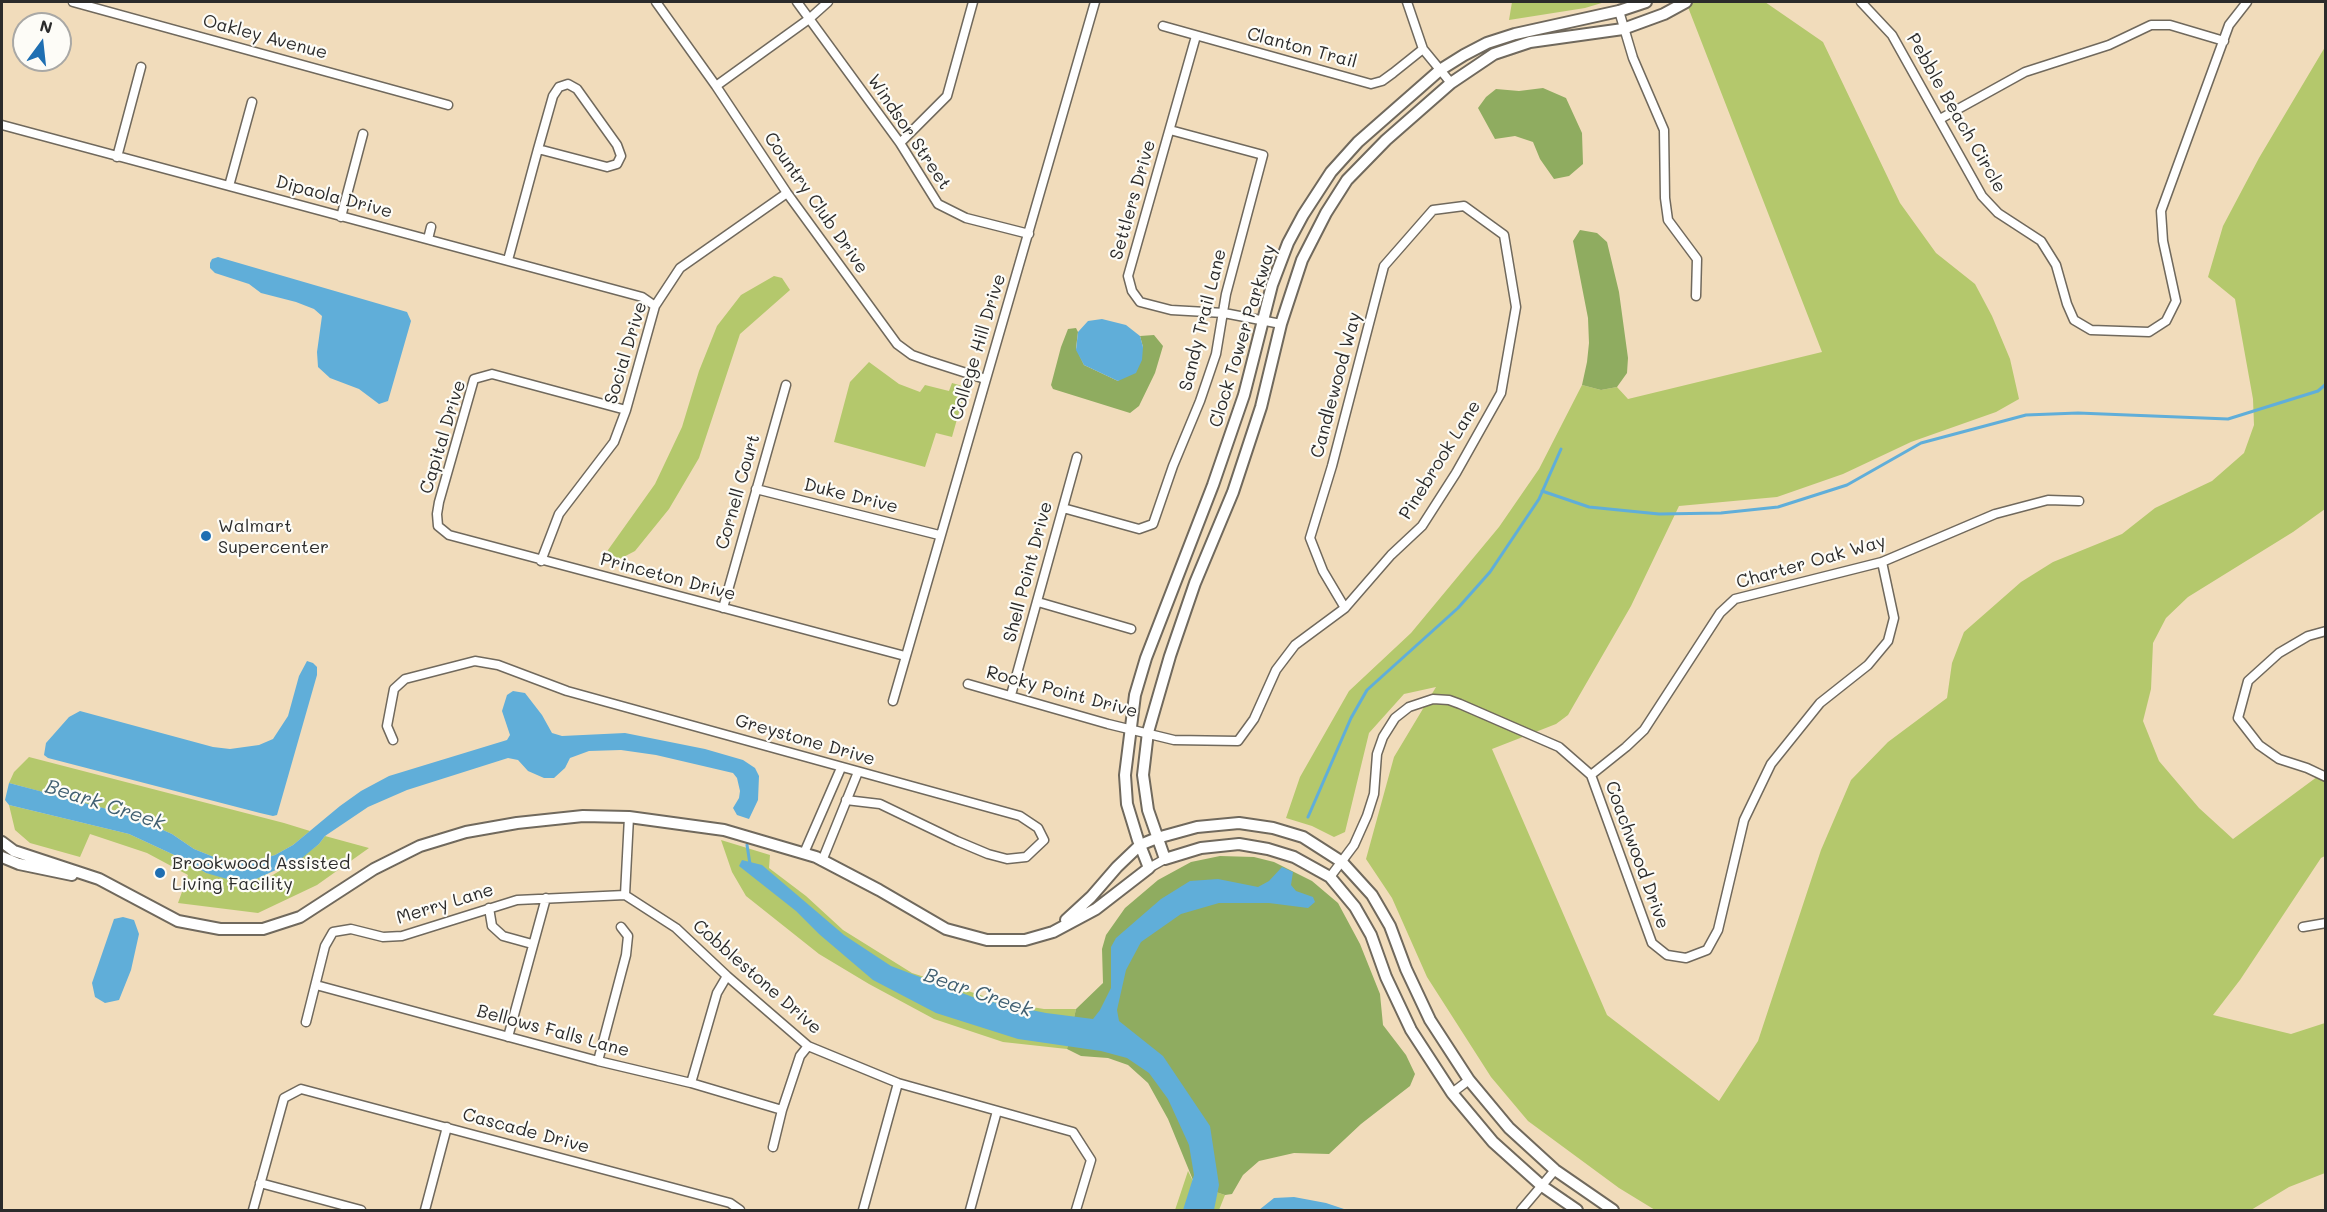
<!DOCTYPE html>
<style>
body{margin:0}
#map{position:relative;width:2327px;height:1212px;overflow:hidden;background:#f1dcbb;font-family:Mali,sans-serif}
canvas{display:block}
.frame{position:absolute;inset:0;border:3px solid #2b2b2b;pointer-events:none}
.north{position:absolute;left:12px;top:12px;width:60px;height:60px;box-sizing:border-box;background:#fdfcf7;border:2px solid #a9a8a5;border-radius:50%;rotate:15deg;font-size:16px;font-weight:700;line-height:24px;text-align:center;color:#2b2b2b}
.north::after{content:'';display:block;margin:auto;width:21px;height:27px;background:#1f6fb2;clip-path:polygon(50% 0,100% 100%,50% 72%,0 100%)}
</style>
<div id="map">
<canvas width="2327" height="1212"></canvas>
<div class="frame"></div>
<div class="north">N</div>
</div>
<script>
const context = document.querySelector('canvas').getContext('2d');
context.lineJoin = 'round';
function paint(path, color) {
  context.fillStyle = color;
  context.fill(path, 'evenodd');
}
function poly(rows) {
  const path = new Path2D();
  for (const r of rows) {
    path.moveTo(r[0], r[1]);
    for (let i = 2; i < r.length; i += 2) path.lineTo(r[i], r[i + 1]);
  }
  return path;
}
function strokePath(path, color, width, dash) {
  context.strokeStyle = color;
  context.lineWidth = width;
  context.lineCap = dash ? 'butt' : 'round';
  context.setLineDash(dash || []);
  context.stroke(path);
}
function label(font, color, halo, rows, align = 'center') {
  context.font = font + ' Mali,sans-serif';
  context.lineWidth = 4.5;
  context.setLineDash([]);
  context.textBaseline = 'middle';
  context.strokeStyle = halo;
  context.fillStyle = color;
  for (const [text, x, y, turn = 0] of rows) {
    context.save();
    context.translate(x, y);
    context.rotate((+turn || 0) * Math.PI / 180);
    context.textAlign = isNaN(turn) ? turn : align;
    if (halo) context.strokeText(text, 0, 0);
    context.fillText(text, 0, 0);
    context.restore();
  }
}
paint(poly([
 [1512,2,1605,2,1585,8,1509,20],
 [1686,2,1765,2,1823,42,1900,203,1936,253,1975,284,1992,316,2010,359,2019,399,1996,412,1911,442,1843,474,1777,497,1679,506,1631,606,1568,715,1556,724,1492,749,1607,1015,1719,1101,1758,1041,1821,850,1851,780,1888,742,1947,698,1952,663,1964,632,2021,582,2053,562,2122,534,2155,508,2212,481,2244,453,2254,425,2253,399,2235,299,2208,277,2223,226,2259,158,2325,47,2325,509,2293,532,2188,597,2166,618,2153,643,2151,689,2143,721,2159,761,2199,808,2233,839,2325,771,2325,856,2321,858,2240,980,2213,1015,2291,1034,2325,1023,2325,1173,2289,1187,2251,1210,1655,1210,1619,1188,1528,1121,1491,1077,1427,977,1392,898,1366,859,1394,757,1436,687,1404,694,1369,733,1345,832,1334,837,1312,826,1286,818,1300,777,1349,691,1411,633,1499,527,1539,469,1582,385,1601,390,1617,387,1628,399,1822,352],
 [774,276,782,278,790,290,740,334,699,458,669,509,635,551,612,563,606,561,608,550,655,484,682,427,699,371,717,326,741,295],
 [869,362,899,384,920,392,925,385,949,391,952,383,966,387,952,437,936,433,925,467,834,442,850,382],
 [29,757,284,823,310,831,293,845,275,855,249,863,224,861,194,849,172,834,129,815,9,783,14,772],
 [9,805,129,834,185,860,206,873,256,879,268,874,268,878,302,857,319,844,325,836,369,848,317,885,258,913,178,903,188,875,147,853,90,834,80,857,30,843,15,830],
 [721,840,770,855,769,868,806,896,843,930,912,973,1002,1002,1044,1009,1076,1009,1067,1049,1003,1042,934,1019,869,984,819,954,746,896,732,872],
 [1188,1171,1195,1185,1225,1195,1219,1210,1175,1210]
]), '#b4c86c');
paint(poly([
 [1543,88,1566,98,1582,133,1583,164,1569,176,1554,179,1540,159,1533,142,1515,136,1495,139,1478,108,1486,97,1496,89,1519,91],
 [1580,230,1597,233,1607,242,1619,292,1628,358,1627,373,1617,387,1601,390,1582,385,1587,362,1589,343,1588,318,1573,241],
 [1076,328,1078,332,1076,348,1084,365,1118,381,1143,347,1140,336,1154,335,1163,346,1155,373,1139,406,1130,413,1053,389,1051,385,1061,347,1068,329],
 [1220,856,1254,857,1274,862,1312,881,1338,903,1360,944,1380,994,1383,1025,1406,1055,1415,1074,1410,1086,1361,1124,1329,1154,1294,1153,1259,1161,1243,1175,1232,1194,1225,1195,1195,1185,1168,1119,1148,1083,1128,1065,1108,1058,1081,1056,1067,1049,1076,1009,1103,983,1102,949,1106,935,1125,908,1158,880,1191,862]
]), '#8fac60');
paint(poly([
 [218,257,407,312,411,321,388,401,379,404,359,389,330,378,318,367,317,352,322,316,314,309,296,302,261,293,249,284,215,273,210,268,210,263,212,259],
 [1102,319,1126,325,1140,336,1143,347,1142,360,1136,373,1118,381,1084,365,1076,350,1078,332,1088,321],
 [307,661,313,663,317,667,317,675,277,815,273,816,260,813,48,758,44,755,46,743,69,717,80,711,213,747,230,749,259,745,273,739,288,716,299,676],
 [513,691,525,693,542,715,552,733,562,736,625,733,705,749,743,760,755,768,759,776,758,800,749,819,737,815,733,808,739,798,740,791,737,778,733,773,656,755,621,750,589,751,570,758,565,768,554,778,544,778,528,771,518,760,508,758,407,790,368,807,325,836,319,844,302,858,256,879,241,883,206,873,185,860,129,834,9,805,5,800,9,783,70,799,129,815,172,834,194,849,224,861,249,863,275,855,293,845,340,806,361,791,389,776,507,740,510,735,502,711,507,695],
 [742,860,762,865,844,935,891,966,978,999,1046,1013,1093,1019,1100,1010,1111,988,1111,947,1116,938,1161,899,1190,881,1218,879,1258,887,1269,881,1282,867,1293,872,1291,885,1296,891,1313,897,1315,902,1308,908,1269,903,1219,903,1181,914,1141,942,1126,970,1117,1010,1119,1021,1163,1056,1210,1126,1219,1185,1214,1210,1183,1210,1194,1175,1189,1145,1168,1099,1149,1073,1127,1058,1101,1051,1018,1039,936,1013,873,980,819,934,796,911,739,866],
 [123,917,134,920,139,934,131,970,119,1000,105,1003,95,997,92,983,114,919],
 [1294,1197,1326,1203,1347,1210,1259,1210,1274,1198]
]), '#60aed9');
strokePath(poly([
 [1542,491,1589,507,1659,514,1721,513,1778,507,1847,485,1921,443,2026,415,2078,413,2228,419,2318,391,2326,384],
 [1308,817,1351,718,1367,690,1458,608,1490,572,1539,499,1561,449],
 [747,845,750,864]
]), '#60aed9', 3);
const street = poly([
 [73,2,448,105],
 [656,2,716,86,787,193,897,344,912,355,929,361,985,379],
 [797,2,900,143,938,204,966,218,1029,234],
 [1407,2,1423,49,1451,83],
 [1861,2,1892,35,1982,196,1998,213,2041,241,2056,265,2067,304,2074,320,2091,330,2149,332,2166,321,2176,301,2163,241,2161,211,2229,25,2247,2],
 [1619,11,1633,58,1664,130,1665,198,1668,220,1697,259,1696,296],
 [1163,26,1371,84,1382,81,1393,73,1423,49],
 [1196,36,1128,276,1132,291,1140,302,1171,310,1224,313,1281,324],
 [716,86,809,19,828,2],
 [1940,119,2025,72,2109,45,2151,25,2170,25,2224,41],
 [2,125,642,297,655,306],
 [900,143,947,96,973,2],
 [117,157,141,67],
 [229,186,252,102],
 [341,217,363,134],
 [428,239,431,227],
 [508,260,538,149,553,96,559,87,568,84,577,89,617,145,621,156,617,164,607,167,538,149],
 [626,410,492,374,474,379,439,502,437,514,438,526,449,535,905,656],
 [756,489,939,535],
 [1063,508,1139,529,1153,524,1173,466,1200,401,1216,354,1226,294,1263,155,1170,130],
 [541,561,559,514,614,442,626,410,655,306,680,268,787,193],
 [1038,602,1131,629],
 [723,608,786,385],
 [2326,631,2308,636,2279,653,2248,681,2238,718,2259,745,2279,759,2307,768,2326,777],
 [968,684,1108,724,1174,740,1238,741,1254,719,1276,670,1295,645,1345,608,1391,555,1422,526,1456,473,1501,393,1516,307,1504,235,1464,206,1433,210,1384,266,1332,466,1310,538,1323,571,1345,608],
 [1011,695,1077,457],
 [893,701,1095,2],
 [393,740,387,726,394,689,405,679,475,661,498,665,567,691,1020,816,1038,828,1044,840,1026,857,1007,859,988,854,957,841,880,804,846,800],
 [1591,775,1652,943,1667,955,1686,958,1707,950,1718,930,1744,820,1771,764,1820,703,1868,665,1888,641,1894,618,1882,562],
 [804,853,841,768],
 [822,861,858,772],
 [1149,868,1165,859],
 [1330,877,1354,845,1367,816,1374,794,1377,754,1383,737,1395,718,1409,707,1433,699,1449,700,1460,704,1559,747,1591,775,1626,747,1644,730,1720,613,1735,599,1882,562,1995,514,2048,500,2079,501],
 [625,895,676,928,727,976,808,1046,898,1083,1073,1132,1091,1160,1076,1210],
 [625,895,629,817],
 [489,908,492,926,503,936,532,944],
 [2303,927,2326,923],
 [316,985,598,1061,691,1083,782,1110],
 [306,1022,325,946,333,932,351,929,383,937,402,936,517,900,625,895],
 [508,1037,546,898],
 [598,1061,626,955,628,936,621,927],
 [691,1083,717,993,727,976],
 [1452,1093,1469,1080],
 [773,1147,782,1110,800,1056,808,1046],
 [260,1183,361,1210],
 [253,1210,284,1098,301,1089,730,1203,740,1210],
 [425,1210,447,1127],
 [863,1210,898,1083],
 [970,1210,997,1111],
 [1521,1210,1555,1170]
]);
const secondary = poly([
 [2,842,14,851,99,879,178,921,220,929,263,929,300,917,374,869,420,846,466,832,517,823,583,816,629,817,724,830,816,857,879,890,946,929,987,940,1025,940,1053,932,1096,909,1149,868,1138,840,1127,804,1125,775,1135,695,1146,658,1213,485,1244,395,1272,285,1288,243,1303,215,1331,172,1358,142,1440,70,1464,55,1487,43,1515,34,1619,11,1646,2],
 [2,857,19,864,72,875],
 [1066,920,1091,897,1117,867,1140,845,1157,838,1197,827,1239,823,1273,828,1303,837,1342,862,1372,895,1390,926,1406,969,1430,1020,1469,1080,1509,1128,1555,1170,1613,1210],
 [1577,1210,1542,1186,1493,1142,1452,1093,1411,1030,1386,977,1371,935,1355,907,1330,877,1294,857,1268,849,1239,844,1201,848,1165,859,1148,810,1143,775,1148,732,1170,656,1195,583,1233,492,1261,407,1281,324,1302,260,1326,213,1347,180,1386,140,1451,83,1494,54,1530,42,1623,29,1664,14,1686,2]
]);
strokePath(street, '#70695d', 11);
strokePath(secondary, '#70695d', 14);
strokePath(street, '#fff', 8);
strokePath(secondary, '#fff', 10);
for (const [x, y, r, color] of [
 [206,536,6,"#1f6fb2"],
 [160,873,6,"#1f6fb2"]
]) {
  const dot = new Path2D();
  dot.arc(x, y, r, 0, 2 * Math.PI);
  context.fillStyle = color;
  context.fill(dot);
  strokePath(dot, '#fdfcf7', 2);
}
label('18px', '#2b2b2b', '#fdfcf7', [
 ["Oakley Avenue",265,37,15],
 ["Clanton Trail",1302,48,15],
 ["Pebble Beach Circle",1956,113,60],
 ["Windsor Street",909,132,56],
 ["Dipaola Drive",334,197,15],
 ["Settlers Drive",1133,200,-74],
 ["Country Club Drive",816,203,55],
 ["Sandy Trail Lane",1203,320,-76],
 ["Clock Tower Parkway",1243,336,-73],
 ["College Hill Drive",978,347,-73],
 ["Social Drive",626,353,-73],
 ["Candlewood Way",1336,385,-75],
 ["Capital Drive",443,437,-73],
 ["Pinebrook Lane",1440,460,-58],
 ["Cornell Court",738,492,-74],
 ["Duke Drive",851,496,14],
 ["Charter Oak Way",1811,562,-16],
 ["Shell Point Drive",1028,572,-75],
 ["Princeton Drive",668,577,15],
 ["Rocky Point Drive",1062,692,15],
 ["Greystone Drive",805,740,16],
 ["Coachwood Drive",1637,855,70],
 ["Merry Lane",445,904,-17],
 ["Cobblestone Drive",757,977,41],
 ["Bellows Falls Lane",553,1031,15],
 ["Cascade Drive",526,1131,15]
]);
label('18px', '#2b2b2b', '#fdfcf7', [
 ["Walmart",218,526],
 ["Supercenter",218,547],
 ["Brookwood Assisted",172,863],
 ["Living Facility",172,884]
], 'left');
label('italic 20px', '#405f71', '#fdfcf7', [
 ["Beark Creek",105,805,18],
 ["Bear Creek",978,993,19]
]);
</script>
